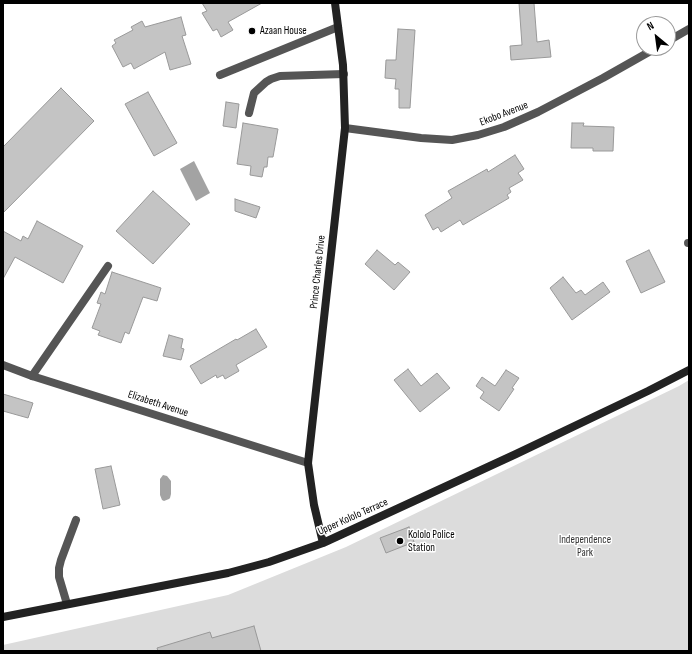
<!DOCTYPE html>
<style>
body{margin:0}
#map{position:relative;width:692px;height:654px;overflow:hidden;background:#fff;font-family:"Sofia Sans Condensed",sans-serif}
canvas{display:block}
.frame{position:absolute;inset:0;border:4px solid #000;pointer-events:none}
.north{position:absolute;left:636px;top:16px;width:40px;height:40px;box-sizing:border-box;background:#fff;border:1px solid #999;border-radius:50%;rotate:331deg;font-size:11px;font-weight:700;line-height:16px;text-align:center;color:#000}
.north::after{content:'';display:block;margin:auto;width:14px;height:18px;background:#000;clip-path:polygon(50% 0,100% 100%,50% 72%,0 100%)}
</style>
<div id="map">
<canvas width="692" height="654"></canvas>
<div class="frame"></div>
<div class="north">N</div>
</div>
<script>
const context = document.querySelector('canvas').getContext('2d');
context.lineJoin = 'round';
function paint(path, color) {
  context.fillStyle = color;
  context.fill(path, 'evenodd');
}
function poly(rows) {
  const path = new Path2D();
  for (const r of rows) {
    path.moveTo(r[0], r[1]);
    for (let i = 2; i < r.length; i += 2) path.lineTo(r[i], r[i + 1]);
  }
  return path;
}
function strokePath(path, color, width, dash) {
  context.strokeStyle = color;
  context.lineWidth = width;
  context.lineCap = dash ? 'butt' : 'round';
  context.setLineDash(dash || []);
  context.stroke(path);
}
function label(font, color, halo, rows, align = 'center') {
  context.font = font + ' "Sofia Sans Condensed",sans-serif';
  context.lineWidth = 3;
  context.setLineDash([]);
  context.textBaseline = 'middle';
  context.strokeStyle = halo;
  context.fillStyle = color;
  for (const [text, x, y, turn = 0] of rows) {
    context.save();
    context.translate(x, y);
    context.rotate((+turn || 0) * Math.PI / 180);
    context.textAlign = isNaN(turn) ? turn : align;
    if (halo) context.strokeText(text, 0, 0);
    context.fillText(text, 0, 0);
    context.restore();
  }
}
paint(poly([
 [689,380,689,651,3,651,3,645,228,595,346,547,679,386]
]), '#dcdcdc');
paint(poly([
 [194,161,210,193,196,201,180,169],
 [163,475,167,476,171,481,171,494,170,498,169,499,164,501,162,500,160,495,160,479]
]), '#a3a3a3');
const building = poly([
 [202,3,262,3,228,22,233,30,221,37,217,29,213,31,202,13,207,11,202,3],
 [519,3,534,3,537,42,549,40,551,57,511,60,510,46,522,45,519,3],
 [181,17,186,35,182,36,191,64,170,70,165,52,134,69,131,63,123,67,112,46,116,43,114,40,133,30,131,27,142,21,145,27,181,17],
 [398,29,415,30,410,108,399,108,399,89,395,89,396,79,385,78,386,60,396,60,398,29],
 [61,88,94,121,3,213,3,147,61,88],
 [148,92,177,143,154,156,125,104,148,92],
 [226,102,239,104,236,128,223,126,226,102],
 [243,123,278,129,273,157,268,157,267,167,264,167,262,177,250,175,251,166,237,164,243,123],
 [572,123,584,123,583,126,614,127,613,151,593,151,593,148,571,148,572,123],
 [515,155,524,169,518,173,523,180,509,188,511,192,507,195,509,198,463,225,460,220,441,232,438,227,433,230,425,215,452,198,448,191,487,169,488,172,515,155],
 [153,191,190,224,153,264,116,231,153,191],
 [235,199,260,207,256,218,235,211,235,199],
 [37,221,83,246,63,283,15,257,3,279,3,231,21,241,23,236,28,239,37,221],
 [377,250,395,265,398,262,410,272,394,290,365,264,377,250],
 [649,250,665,282,641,293,626,261,649,250],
 [112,272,161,288,157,301,143,297,129,334,125,332,121,343,98,335,100,331,92,328,101,304,97,303,101,292,105,294,112,272],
 [563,277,576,293,581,290,585,295,603,282,610,292,572,320,550,288,563,277],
 [256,329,267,347,236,365,239,371,225,379,223,375,217,378,216,375,201,384,190,366,236,339,237,340,256,329],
 [169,335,183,339,181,348,184,349,181,360,163,356,169,335],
 [408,369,421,386,437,373,450,388,420,412,394,380,408,369],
 [506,370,519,378,512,388,514,389,499,411,480,398,484,392,476,386,482,377,495,386,506,370],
 [3,394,33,403,28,418,3,411,3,394],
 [111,466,120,505,103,509,95,469,111,466],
 [409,527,414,542,386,553,380,538,409,527],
 [254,626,261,651,158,651,157,648,210,632,212,638,254,626]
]);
paint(building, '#c4c4c4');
strokePath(building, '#999', 1);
strokePath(poly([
 [220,75,338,27],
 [249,113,254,93,266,82,271,79,280,76,344,74],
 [688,243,689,243],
 [32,376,108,266],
 [67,604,59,577,59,568,61,560,76,520]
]), '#555', 8);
strokePath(poly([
 [668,41,689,29],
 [345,128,421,138,452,140,478,135,504,127,538,112,603,78,656,48],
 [3,365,32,376,308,463]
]), '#555', 8);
strokePath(poly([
 [323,543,314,505,308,463,345,128,343,65,335,3],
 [3,617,228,573,269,562,323,543,516,454,648,391,689,370]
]), '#222', 8);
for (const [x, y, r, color] of [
 [252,31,4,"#000"],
 [400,541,4,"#000"]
]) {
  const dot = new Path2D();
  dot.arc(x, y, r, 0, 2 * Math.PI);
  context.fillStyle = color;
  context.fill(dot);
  strokePath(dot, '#fff', 1.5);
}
label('11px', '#000', '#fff', [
 ["Azaan House",260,31],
 ["Kololo Police",408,535],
 ["Station",408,548]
], 'left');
label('11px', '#000', '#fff', [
 ["Ekobo Avenue",504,114,-21],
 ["Prince Charles Drive",318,272,-84],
 ["Elizabeth Avenue",158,404,18],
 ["Upper Kololo Terrace",353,517,-24]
]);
label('11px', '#333', '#fff', [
 ["Independence",585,540],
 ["Park",585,553]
]);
</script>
